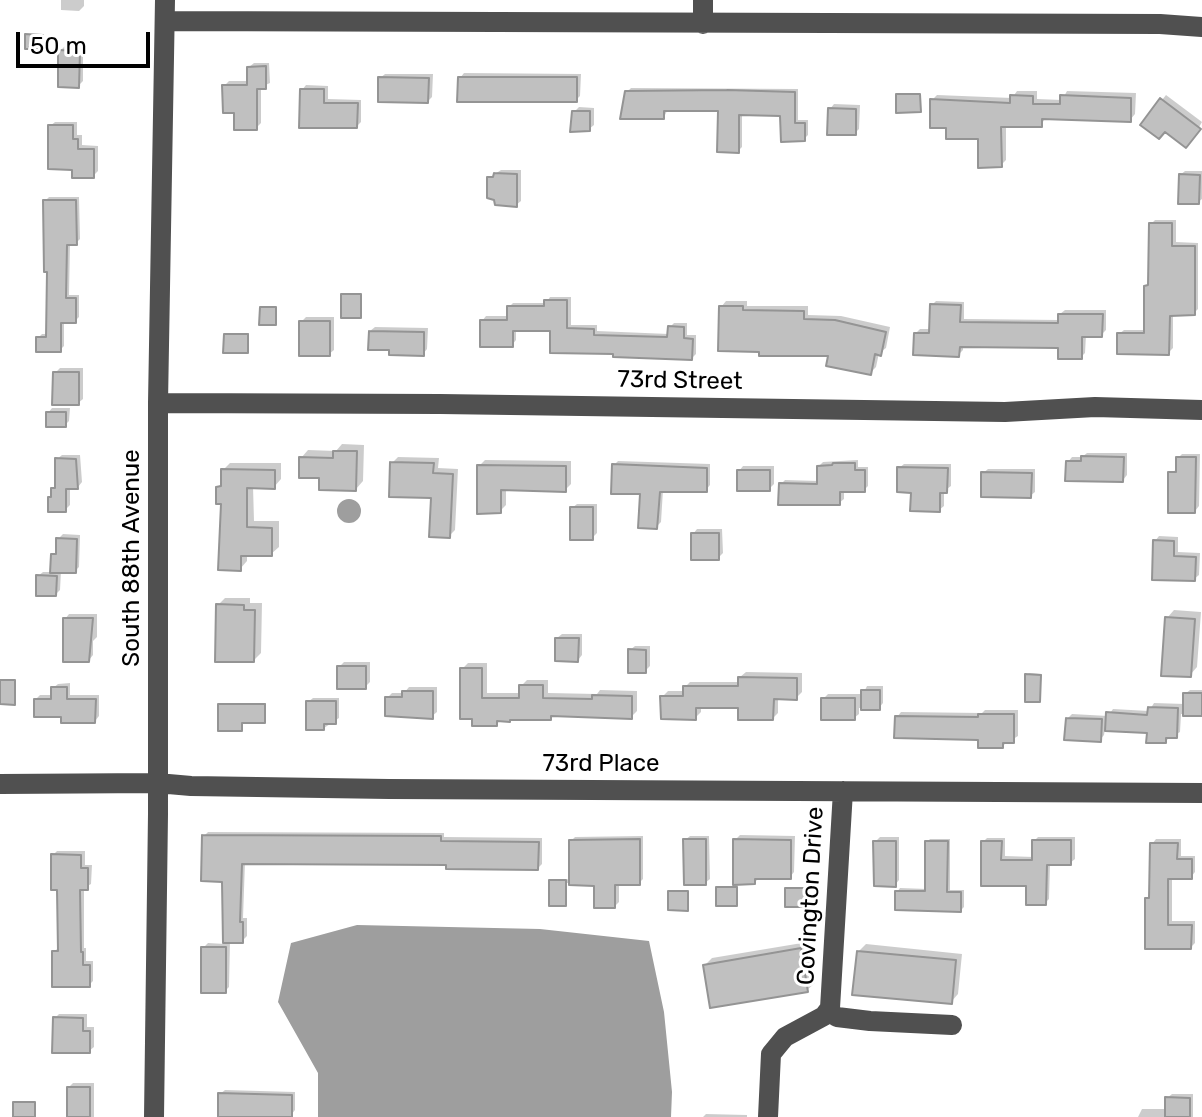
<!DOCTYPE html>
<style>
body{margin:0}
#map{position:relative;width:1202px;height:1117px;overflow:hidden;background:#fff;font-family:Rubik,sans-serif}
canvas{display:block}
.scale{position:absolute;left:16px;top:32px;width:134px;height:36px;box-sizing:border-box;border:4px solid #000;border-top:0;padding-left:10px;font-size:24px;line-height:28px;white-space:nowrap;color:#000;-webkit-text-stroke:6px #fff;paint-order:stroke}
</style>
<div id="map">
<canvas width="1202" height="1117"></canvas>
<div class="scale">50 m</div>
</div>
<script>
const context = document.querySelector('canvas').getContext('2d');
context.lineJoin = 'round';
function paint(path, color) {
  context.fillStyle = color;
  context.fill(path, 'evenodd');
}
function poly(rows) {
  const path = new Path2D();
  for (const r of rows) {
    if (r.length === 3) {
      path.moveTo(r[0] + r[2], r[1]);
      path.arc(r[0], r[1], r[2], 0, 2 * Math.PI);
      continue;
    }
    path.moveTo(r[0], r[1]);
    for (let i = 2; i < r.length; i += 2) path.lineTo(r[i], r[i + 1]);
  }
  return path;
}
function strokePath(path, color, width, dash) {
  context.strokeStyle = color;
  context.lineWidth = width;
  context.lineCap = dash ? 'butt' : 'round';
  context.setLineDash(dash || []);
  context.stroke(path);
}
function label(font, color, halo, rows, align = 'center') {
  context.font = font + ' Rubik,sans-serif';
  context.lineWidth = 6;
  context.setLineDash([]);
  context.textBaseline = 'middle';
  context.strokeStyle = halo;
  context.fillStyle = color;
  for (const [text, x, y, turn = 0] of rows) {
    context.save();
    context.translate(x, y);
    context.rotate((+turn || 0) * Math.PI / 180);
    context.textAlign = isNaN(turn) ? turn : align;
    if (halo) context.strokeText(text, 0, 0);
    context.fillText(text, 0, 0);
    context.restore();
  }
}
paint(poly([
 [349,511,12],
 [357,925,540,929,649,941,664,1012,672,1092,671,1117,318,1117,318,1073,278,1002,291,943]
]), '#9e9e9e');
paint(poly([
 [61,0,84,0,84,6,79,11,61,10],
 [65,46,83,47,83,81,78,86,60,51],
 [254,63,269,63,270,83,261,87,261,123,256,128,236,111,224,86,229,81,249,81,249,67],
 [464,73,581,74,580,96,576,100,460,78],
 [385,74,433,74,432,97,428,101,380,78],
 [306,85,328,86,328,99,361,100,361,122,357,126,302,90],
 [631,88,798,89,798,120,808,120,808,135,804,139,782,114,742,113,742,147,738,151,720,109,668,109,664,117,627,92],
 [1017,91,1037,91,1037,99,1062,100,1067,91,1136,93,1135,114,1130,120,1046,117,1041,125,1006,125,1006,160,1001,165,980,137,948,126,932,100,937,95,1012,98],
 [1166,95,1202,122,1191,141,1162,100],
 [834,104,860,105,859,129,855,133,830,109],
 [579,107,594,108,594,125,589,129,574,112],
 [55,122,77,122,77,135,82,135,82,145,98,146,98,171,93,176,74,168,50,126],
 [501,170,521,170,521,201,516,205,489,178],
 [1185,171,1202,171,1202,199,1198,202,1180,175],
 [49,197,79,197,80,239,76,243,70,243,69,295,79,295,79,317,75,321,64,321,64,346,60,350,38,338,42,334,48,334,49,270,45,201],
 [1155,220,1176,220,1176,242,1198,243,1198,309,1194,313,1173,314,1173,348,1168,353,1119,334,1124,330,1146,330,1146,286,1151,282,1151,224],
 [345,293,362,294,361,316,343,295],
 [550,297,571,297,571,325,597,325,597,331,669,334,670,327,674,323,687,323,687,335,696,335,696,354,692,358,615,352,552,329,516,329,516,340,512,345,482,321,486,316,509,316,509,307,513,303,546,303],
 [726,301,747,301,747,306,808,306,808,315,841,316,890,327,886,348,879,353,876,367,870,373,721,307],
 [936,301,964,302,964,319,1060,320,1060,314,1065,310,1106,310,1106,330,1101,335,1086,335,1085,353,1081,357,1060,346,963,345,963,350,958,355,916,333,920,329,931,329,932,305],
 [306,317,334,317,334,350,329,354,301,322],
 [375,327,428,328,427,349,423,354,391,348,370,331],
 [227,333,249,333,249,349,247,351,226,334],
 [60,368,83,368,83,399,78,403,55,373],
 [52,408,70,408,69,421,65,425,48,413],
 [342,444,364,445,363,481,356,489,321,476,301,458,308,450,336,451],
 [1087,453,1127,453,1127,475,1123,480,1068,462,1072,457,1082,457],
 [1182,454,1200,454,1199,506,1195,511,1170,473,1178,469,1178,458],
 [62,455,80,455,82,482,78,487,70,487,70,505,65,510,50,498,57,485,57,459],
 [398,457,439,458,438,468,458,469,455,530,449,536,433,496,392,463],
 [485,460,571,461,571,484,565,490,506,488,506,505,500,511,479,466],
 [858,460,858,467,868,467,868,486,864,490,844,490,844,499,839,503,781,484,785,480,819,481,819,466,823,462],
 [618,461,710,464,710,485,706,490,663,490,661,522,656,527,642,492,614,465],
 [230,463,281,463,281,479,274,487,253,486,254,521,279,521,279,547,271,554,247,554,247,561,240,569,218,487,223,482,223,470],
 [904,464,951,464,951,486,944,491,944,506,939,510,913,491,899,468],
 [743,466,774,466,774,484,769,489,739,471],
 [988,469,1035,469,1035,492,1030,496,983,473],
 [577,504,597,504,597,533,592,538,572,508],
 [697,529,722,529,723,553,718,558,693,534],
 [63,534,80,535,79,567,75,571,61,571,60,590,56,594,38,576,43,572,52,572,53,555,58,550,58,539],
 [1159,536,1178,537,1178,552,1200,553,1199,575,1194,579,1155,541],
 [225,598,250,598,250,603,262,603,261,653,254,660,218,605],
 [1174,610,1201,612,1197,667,1190,675,1167,618],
 [69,614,97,614,97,637,93,641,93,655,89,660,65,619],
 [562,634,582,634,582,655,578,660,557,638],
 [635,646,650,646,650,666,645,671,630,650],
 [344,662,370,662,370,682,365,687,339,667],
 [468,663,487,663,487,693,521,693,521,686,527,680,548,680,548,693,597,694,600,690,637,691,637,711,631,717,554,714,550,718,501,720,496,724,462,669],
 [746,672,802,673,802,692,796,698,778,697,778,713,773,718,740,706,701,706,701,712,695,718,662,697,668,691,685,691,685,687,690,682,740,682,740,677],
 [1029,673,1042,674,1039,700,1027,675],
 [70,683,70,695,99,695,99,716,95,721,63,715,36,699,40,695,53,695,53,688,58,684],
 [867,686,883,686,883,703,879,708,859,708,859,714,854,718,823,699,828,694,863,694],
 [409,687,437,687,437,712,432,716,387,698,392,693,404,693],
 [1190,690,1202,690,1202,714,1181,714,1180,732,1165,741,1149,731,1105,729,1104,735,1100,740,1068,718,1072,714,1108,716,1113,709,1149,711,1154,703,1185,704,1185,694],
 [313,698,339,698,339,718,324,728,308,702],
 [222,703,266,703,266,719,243,721,241,729,220,705],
 [985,710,1018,710,1018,736,1002,746,897,717,901,712,982,713],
 [208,832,444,833,444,837,542,838,542,864,538,868,448,863,245,862,243,918,247,918,247,936,242,941,230,941,229,987,225,991,203,948,208,943,225,944,224,880,204,836],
 [740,835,795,836,794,872,790,877,759,878,755,882,738,883,736,904,718,888,735,886,735,840],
 [643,836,643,879,639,883,619,883,619,902,615,906,596,884,567,883,566,904,551,881,571,879,571,841,575,837],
 [690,836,709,836,710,879,705,883,685,840],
 [880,837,899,837,899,880,895,885,875,842],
 [1038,837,1075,837,1075,859,1070,863,1050,863,1049,899,1045,903,1028,884,983,884,983,842,987,838,1005,838,1005,856,1034,857,1034,841],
 [930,839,950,839,950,890,964,890,964,907,961,910,897,892,900,888,927,889,927,842],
 [1156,839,1181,839,1181,856,1195,856,1195,872,1191,877,1172,877,1172,921,1195,921,1195,943,1191,947,1147,947,1147,899,1151,894,1152,844],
 [57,851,85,851,85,865,92,865,91,884,84,888,84,948,86,948,86,961,93,961,93,981,89,985,54,952,58,948,59,888,53,855],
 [789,887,807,887,807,903,805,905,787,888],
 [808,942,815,983,807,990,705,965,712,958],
 [866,944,962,954,958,994,951,1002,858,952],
 [59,1014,87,1014,87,1027,94,1027,94,1047,89,1051,55,1018],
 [73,1083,94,1083,94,1117,68,1117,69,1087],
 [225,1090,295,1092,295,1110,291,1115,220,1117,220,1094],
 [1172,1094,1193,1094,1193,1117,1138,1117,1142,1109,1167,1109,1167,1098],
 [706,1114,747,1115,747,1117,703,1117]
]), '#0003');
const building = poly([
 [25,34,43,35,43,49,25,49,25,34],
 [58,50,80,51,79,88,58,87,58,50],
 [266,66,266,89,257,89,257,130,234,130,234,113,223,113,222,85,247,85,247,67,266,66],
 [378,77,429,78,428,103,378,102,378,77],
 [458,77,577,77,577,102,457,102,458,77],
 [300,89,324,89,324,103,358,103,357,128,299,128,300,89],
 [727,90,795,92,795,123,805,123,805,141,781,142,780,116,739,115,739,153,717,152,718,111,664,111,664,119,620,119,625,91,727,90],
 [896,94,920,94,921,112,896,113,896,94],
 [1010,95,1033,96,1033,104,1060,104,1060,95,1131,98,1131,122,1042,119,1042,127,1001,127,1002,167,978,168,978,139,946,139,946,128,930,128,930,99,1010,103,1010,95],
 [1160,98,1201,129,1186,148,1165,132,1159,139,1140,125,1160,98],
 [828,108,856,109,856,135,827,135,828,108],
 [572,111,590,111,590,131,570,132,572,111],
 [48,125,73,125,73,139,78,139,78,149,94,149,94,178,72,178,72,170,48,169,48,125],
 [494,173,517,174,517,207,495,205,494,200,487,198,487,177,493,177,494,173],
 [1179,174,1200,175,1199,204,1178,204,1179,174],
 [43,200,76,200,77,245,67,245,66,298,76,298,76,323,61,323,61,352,36,352,36,337,46,337,47,272,44,272,43,200],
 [1149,223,1172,223,1172,246,1195,246,1195,315,1170,316,1169,355,1117,354,1117,333,1144,333,1144,286,1148,285,1149,223],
 [341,294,361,294,361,318,341,318,341,294],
 [544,300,567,300,567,328,594,329,594,335,667,337,668,326,684,327,684,338,693,339,692,360,613,357,613,354,550,353,550,331,513,331,513,347,480,347,480,320,507,320,507,306,544,306,544,300],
 [930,304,961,305,960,322,1058,323,1058,314,1103,314,1102,337,1082,337,1082,359,1058,359,1058,348,960,347,959,357,913,355,914,333,929,333,930,304],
 [719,306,743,306,743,310,804,311,804,319,835,320,886,332,881,356,875,354,871,375,826,366,828,356,759,356,759,352,718,351,719,306],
 [260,307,276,307,276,325,259,325,260,307],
 [299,321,330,321,330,356,299,356,299,321],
 [369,331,424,332,424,356,389,355,389,350,368,350,369,331],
 [224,334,248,334,248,353,223,353,224,334],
 [53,372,79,372,79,405,52,405,53,372],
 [46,412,66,412,66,427,46,427,46,412],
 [333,451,357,451,356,491,319,490,319,478,299,478,299,457,333,458,333,451],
 [1081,456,1124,457,1123,482,1065,481,1066,461,1081,461,1081,456],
 [1176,457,1196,457,1195,513,1168,513,1168,472,1176,472,1176,457],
 [55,458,76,459,78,489,66,489,66,512,48,512,48,497,51,497,51,488,55,488,55,458],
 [390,462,434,463,433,473,453,474,450,538,429,537,431,498,389,497,390,462],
 [833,463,855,463,855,470,865,470,865,492,840,492,840,505,778,505,779,483,817,484,817,466,832,465,833,463],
 [612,464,707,468,707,492,660,492,657,529,638,528,640,494,611,494,612,464],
 [477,465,566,466,566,492,501,490,501,513,477,514,477,465],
 [897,467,948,468,947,493,940,493,940,512,910,511,911,493,897,492,897,467],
 [221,469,275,470,275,489,247,488,247,527,272,528,272,556,241,556,241,571,218,570,221,504,216,504,216,487,221,486,221,469],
 [737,470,770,470,770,491,737,491,737,470],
 [981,472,1032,473,1031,498,981,497,981,472],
 [570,507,593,507,593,540,570,540,570,507],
 [691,533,719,533,719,560,691,560,691,533],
 [56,538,77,539,76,573,50,573,51,554,56,554,56,538],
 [1153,540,1174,541,1174,556,1196,557,1195,581,1152,580,1153,540],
 [36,575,57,576,56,596,36,596,36,575],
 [216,604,244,605,244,610,255,610,254,662,215,662,216,604],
 [1165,617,1195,619,1191,677,1161,676,1165,617],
 [63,618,93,618,89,662,63,662,63,618],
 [555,638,579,638,578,662,555,661,555,638],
 [628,649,646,650,646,673,628,673,628,649],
 [337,666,366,666,366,689,337,689,337,666],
 [460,668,482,668,482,698,519,698,519,685,543,685,543,698,592,699,592,695,632,696,632,719,551,716,551,720,510,720,510,722,497,721,497,726,472,726,472,719,460,719,460,668],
 [1025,674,1041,675,1040,702,1025,702,1025,674],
 [738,677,797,678,797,700,774,699,773,720,738,720,738,708,696,708,696,720,661,719,660,696,683,696,683,686,738,686,738,677],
 [0,680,15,680,15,705,0,704,0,680],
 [51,687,67,687,67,699,96,699,95,723,61,723,61,717,34,717,34,699,51,699,51,687],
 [861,690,880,690,880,710,861,710,861,690],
 [402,691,433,691,433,719,385,716,385,697,402,697,402,691],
 [1183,693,1202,693,1202,716,1183,716,1183,693],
 [821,698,855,698,855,720,821,720,821,698],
 [306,701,336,701,336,724,324,724,324,730,306,730,306,701],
 [218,704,265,704,265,723,242,723,242,731,218,731,218,704],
 [1148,707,1178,708,1177,738,1166,738,1166,743,1146,743,1147,733,1105,731,1106,712,1147,715,1148,707],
 [978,714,1014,714,1014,743,1003,743,1003,748,978,748,978,740,894,738,895,716,978,717,978,714],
 [1066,718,1102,719,1101,742,1064,740,1066,718],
 [202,835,441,836,441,841,539,842,538,870,446,869,446,865,242,864,240,922,243,922,243,943,223,943,222,882,201,881,202,835],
 [640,839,640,885,615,885,615,908,594,908,594,886,569,885,569,840,640,839],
 [683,839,706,839,706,885,684,885,683,839],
 [733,839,791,840,791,879,755,879,755,884,733,885,733,839],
 [1032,840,1071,840,1071,865,1047,865,1046,905,1026,905,1026,886,981,886,981,841,1002,841,1001,860,1032,860,1032,840],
 [873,841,896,841,896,887,874,886,873,841],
 [925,841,948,841,947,892,961,892,961,912,895,910,895,891,925,891,925,841],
 [1150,843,1178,843,1177,859,1192,859,1192,879,1168,879,1168,925,1192,925,1191,949,1145,949,1145,898,1149,898,1150,843],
 [51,854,81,855,81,868,88,868,88,890,80,890,81,952,83,952,83,965,90,965,90,987,52,987,52,951,58,951,57,890,51,890,51,854],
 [549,880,566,880,566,906,549,906,549,880],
 [716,887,737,887,737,906,716,906,716,887],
 [785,888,806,888,806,907,785,907,785,888],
 [668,891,688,891,688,911,668,910,668,891],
 [201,947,226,947,226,993,201,993,201,947],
 [801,948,808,992,710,1008,703,965,801,948],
 [857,951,956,960,952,1004,852,995,857,951],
 [53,1017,83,1018,83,1031,90,1031,90,1053,52,1053,53,1017],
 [67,1087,90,1087,90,1117,67,1117,67,1087],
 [218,1093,292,1095,292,1117,218,1117,218,1093],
 [1165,1097,1190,1098,1190,1117,1165,1117,1165,1097],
 [13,1102,35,1102,35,1117,13,1117,13,1102]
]);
paint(building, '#c0c0c0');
strokePath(building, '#949494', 2);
strokePath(poly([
 [165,21,1160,24,1202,27],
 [703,24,703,0],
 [158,403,440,404,1005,412,1095,407,1202,410],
 [0,784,157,783,191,786,389,789,1202,793],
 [828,1011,837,1017,870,1021,952,1025],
 [154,1117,158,814,158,403,165,0],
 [768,1117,771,1054,785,1037,824,1016,830,1008,843,791]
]), '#505050', 20);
label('24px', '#000', '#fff', [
 ["73rd Street",680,381,1],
 ["South 88th Avenue",132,558,-90],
 ["73rd Place",601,764],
 ["Covington Drive",811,896,-87]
]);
</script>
